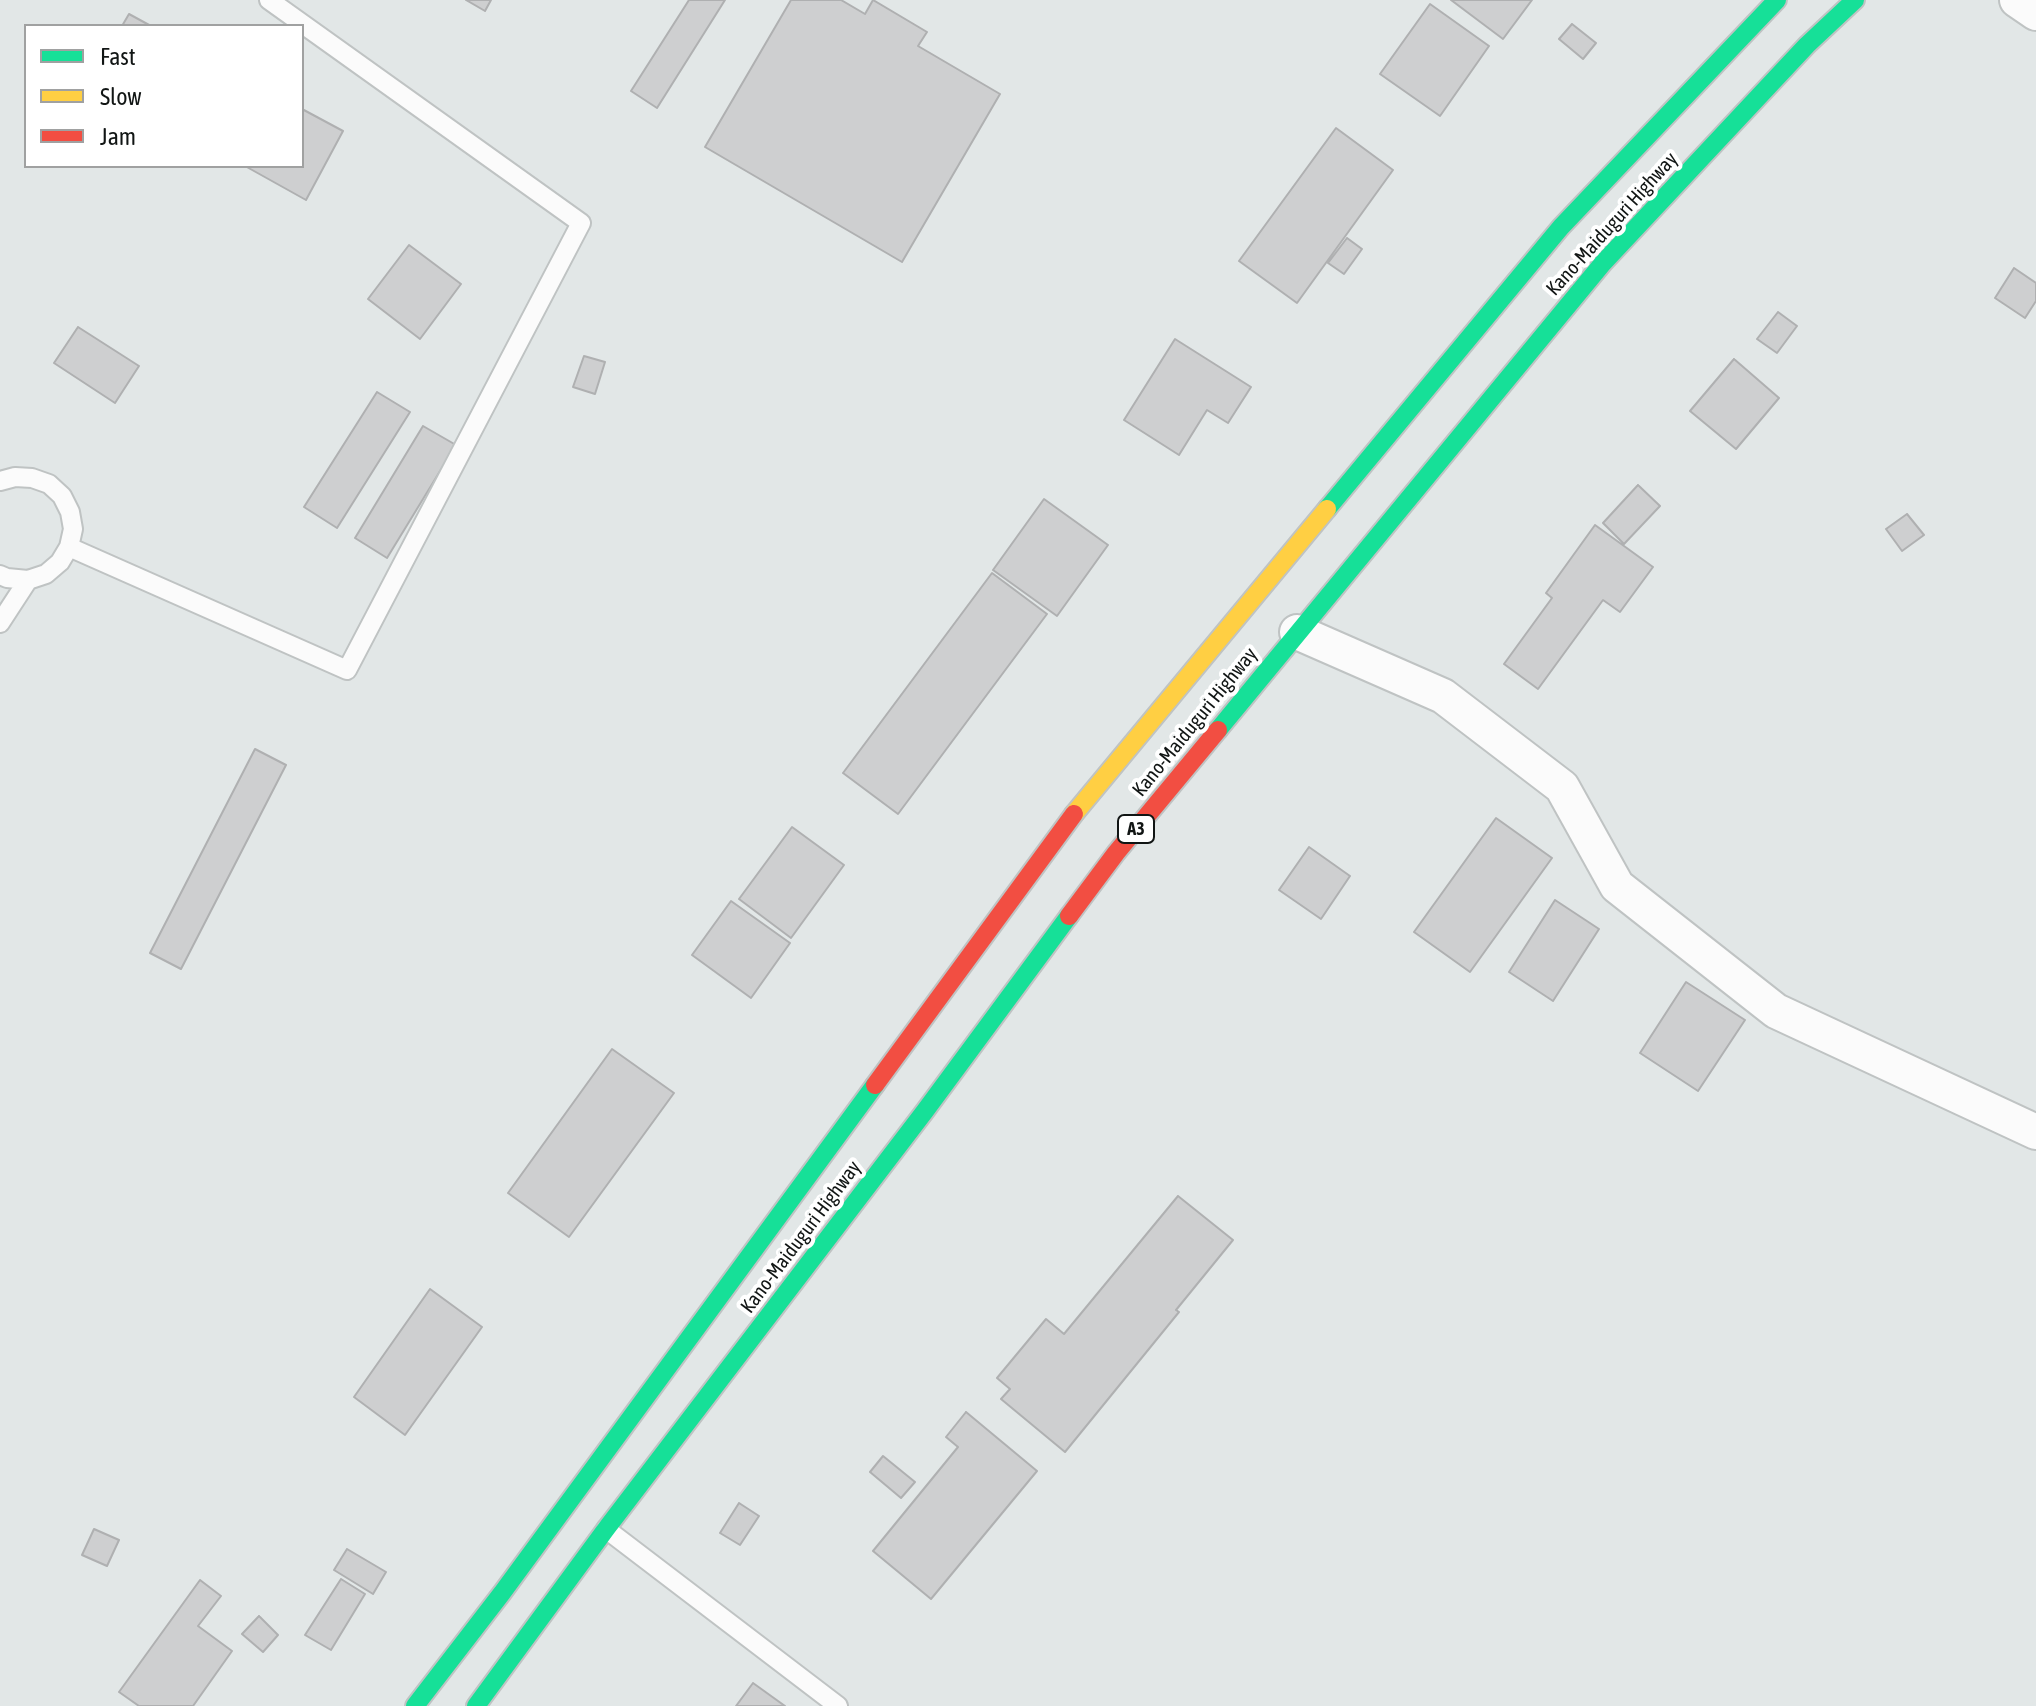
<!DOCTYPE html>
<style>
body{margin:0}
#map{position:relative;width:2036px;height:1706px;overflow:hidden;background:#e2e7e7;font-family:"Asap Condensed",sans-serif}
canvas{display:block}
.legend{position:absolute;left:24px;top:24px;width:280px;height:144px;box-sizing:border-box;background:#fff;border:2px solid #a0a1a1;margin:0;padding:10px 14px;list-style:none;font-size:24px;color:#111514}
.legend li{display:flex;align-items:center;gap:16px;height:40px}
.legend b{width:40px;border:2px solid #a0a1a1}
</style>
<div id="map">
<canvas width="2036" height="1706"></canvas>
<ul class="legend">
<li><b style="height:10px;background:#16e098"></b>Fast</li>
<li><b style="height:10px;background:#ffcf43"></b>Slow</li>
<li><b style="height:10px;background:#f24e42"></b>Jam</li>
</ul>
</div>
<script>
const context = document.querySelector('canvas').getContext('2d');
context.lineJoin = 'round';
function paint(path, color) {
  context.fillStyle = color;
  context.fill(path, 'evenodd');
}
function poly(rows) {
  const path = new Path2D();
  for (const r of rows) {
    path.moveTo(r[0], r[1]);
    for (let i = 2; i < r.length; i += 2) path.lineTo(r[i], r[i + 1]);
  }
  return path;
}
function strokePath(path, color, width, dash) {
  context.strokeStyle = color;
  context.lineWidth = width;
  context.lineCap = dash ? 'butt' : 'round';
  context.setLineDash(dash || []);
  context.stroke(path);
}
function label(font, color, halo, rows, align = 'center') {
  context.font = font + ' "Asap Condensed",sans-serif';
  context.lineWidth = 8;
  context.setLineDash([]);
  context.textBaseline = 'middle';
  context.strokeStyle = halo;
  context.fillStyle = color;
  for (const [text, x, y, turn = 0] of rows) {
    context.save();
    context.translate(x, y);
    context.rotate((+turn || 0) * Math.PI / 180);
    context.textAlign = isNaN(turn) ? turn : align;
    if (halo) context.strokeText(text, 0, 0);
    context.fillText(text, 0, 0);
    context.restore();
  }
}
const building = poly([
 [466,0,491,0,485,11,466,0],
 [689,0,725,0,657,108,631,91,689,0],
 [791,0,841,0,865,14,873,0,927,32,918,46,1000,94,902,262,705,147,791,0],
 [1451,0,1532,0,1503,39,1451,0],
 [1430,4,1489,46,1440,116,1380,74,1430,4],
 [129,14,151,26,122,26,129,14],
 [1572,24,1596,43,1583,59,1559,39,1572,24],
 [302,109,343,131,306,200,245,166,302,166,302,109],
 [1336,128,1393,170,1297,303,1239,261,1336,128],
 [1347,238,1362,249,1344,274,1328,263,1347,238],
 [409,245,461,284,420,339,368,299,409,245],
 [2014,268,2036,283,2036,301,2025,318,1995,298,2014,268],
 [1778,312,1797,326,1777,353,1757,339,1778,312],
 [78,327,139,366,115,403,54,363,78,327],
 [1175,339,1251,387,1228,423,1207,410,1179,455,1124,420,1175,339],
 [584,356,605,362,595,394,573,387,584,356],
 [1734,359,1779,398,1736,449,1690,411,1734,359],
 [377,392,410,412,337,528,304,507,377,392],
 [423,426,456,445,387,558,355,538,423,426],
 [1638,485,1660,506,1624,544,1603,523,1638,485],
 [1044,499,1108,545,1057,616,993,570,1044,499],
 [1907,514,1924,535,1902,551,1886,529,1907,514],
 [1595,525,1653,567,1620,612,1603,600,1538,689,1504,664,1552,598,1546,593,1595,525],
 [992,573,1047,614,898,814,843,773,992,573],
 [255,749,286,765,181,969,150,953,255,749],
 [1496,818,1552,858,1470,972,1414,932,1496,818],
 [792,827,844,865,791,938,739,899,792,827],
 [1309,847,1350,876,1321,919,1279,890,1309,847],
 [1555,900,1599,929,1553,1001,1509,972,1555,900],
 [731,901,790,943,751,998,692,955,731,901],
 [1686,982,1745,1020,1698,1091,1640,1053,1686,982],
 [612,1049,674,1093,569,1237,508,1193,612,1049],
 [1178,1196,1233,1240,1176,1310,1179,1312,1065,1452,1001,1399,1010,1389,997,1378,1046,1319,1064,1334,1178,1196],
 [430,1289,482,1327,405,1435,354,1397,430,1289],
 [966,1412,1037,1471,931,1599,873,1551,958,1447,946,1437,966,1412],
 [883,1456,915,1482,901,1498,870,1472,883,1456],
 [739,1503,759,1516,740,1545,720,1533,739,1503],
 [94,1529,119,1540,107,1566,82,1555,94,1529],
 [347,1549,386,1572,373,1594,334,1570,347,1549],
 [341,1579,365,1594,331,1650,305,1635,341,1579],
 [200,1580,221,1596,198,1626,232,1651,193,1706,139,1706,119,1692,200,1580],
 [259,1616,278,1635,263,1652,242,1634,259,1616],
 [753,1683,785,1706,736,1706,753,1683]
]);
paint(building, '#cecfd0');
strokePath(building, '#afb0b1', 2);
const lane = poly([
 [0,481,15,477,32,478,49,484,62,496,70,512,73,529,69,547,60,562,46,574,28,580,7,578,0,575],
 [69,547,347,670,581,223,269,0],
 [0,623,28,580],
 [606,1529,838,1706]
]);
const street = poly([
 [2017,0,2036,13],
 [1297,632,1443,696,1562,787,1617,886,1776,1011,2036,1132]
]);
const fast = poly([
 [1327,509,1561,227,1777,0],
 [1218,730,1603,263,1807,45,1855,0],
 [415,1706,502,1593,875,1085],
 [476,1706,606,1529,925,1111,1069,916]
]);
const slow = poly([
 [1074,814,1327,509]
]);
const jam = poly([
 [1069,916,1116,853,1218,730],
 [875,1085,1074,814]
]);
strokePath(lane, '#bfc3c3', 22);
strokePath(street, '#bfc3c3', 38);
strokePath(fast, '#bfc3c3', 22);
strokePath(slow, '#bfc3c3', 22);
strokePath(jam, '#bfc3c3', 22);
strokePath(lane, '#fbfbfb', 18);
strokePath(street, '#fbfbfb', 34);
strokePath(fast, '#16e098', 18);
strokePath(slow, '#ffcf43', 18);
strokePath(jam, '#f24e42', 18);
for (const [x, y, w] of [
 [1136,829,36]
]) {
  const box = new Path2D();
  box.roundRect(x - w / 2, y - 14, w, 28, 6);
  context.fillStyle = '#fff';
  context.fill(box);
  strokePath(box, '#111514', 2);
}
label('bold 18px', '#111514', null, [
 ["A3",1136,829]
]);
label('20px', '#111514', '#fff', [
 ["Kano-Maiduguri Highway",1612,224,-48],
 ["Kano-Maiduguri Highway",1195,722,-51],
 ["Kano-Maiduguri Highway",801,1237,-53]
]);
</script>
